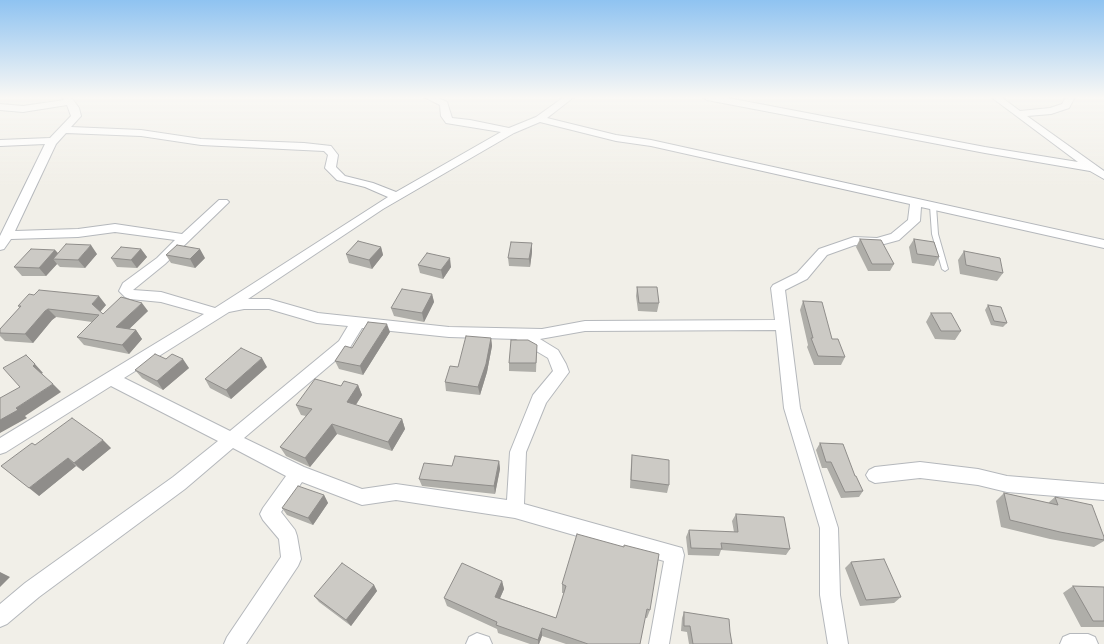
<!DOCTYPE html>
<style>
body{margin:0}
canvas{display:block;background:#f1efe8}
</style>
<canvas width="1104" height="644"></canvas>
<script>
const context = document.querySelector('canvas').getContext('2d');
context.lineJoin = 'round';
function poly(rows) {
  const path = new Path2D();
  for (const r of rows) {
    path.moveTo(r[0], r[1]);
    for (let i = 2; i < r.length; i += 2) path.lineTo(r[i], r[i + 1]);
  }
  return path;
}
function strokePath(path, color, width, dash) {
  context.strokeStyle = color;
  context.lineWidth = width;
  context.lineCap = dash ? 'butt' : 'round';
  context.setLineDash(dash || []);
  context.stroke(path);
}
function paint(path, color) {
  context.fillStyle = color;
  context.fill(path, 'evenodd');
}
const lane = poly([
 [933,204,936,206,938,234,948,269,945,271,942,269,932,234,930,206,933,204]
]);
const street = poly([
 [62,97,71,97,79,108,81,116,71,127,141,130,201,139,304,143,331,146,338,155,336,167,345,176,373,183,396,192,501,132,446,123,441,116,440,105,424,97,436,97,447,102,452,118,470,120,509,128,536,117,564,97,574,97,547,118,616,135,651,140,1104,240,1104,248,921,207,920,221,899,240,877,246,855,245,827,255,807,279,785,290,800,408,838,528,840,595,848,644,828,644,820,595,820,528,784,408,776,330,585,331,540,339,558,350,566,364,569,372,546,403,526,452,524,504,682,548,684,555,669,644,649,644,664,561,515,518,396,500,362,505,302,482,281,512,295,530,297,536,301,559,298,566,246,644,224,644,227,637,281,557,279,539,263,520,260,514,263,508,286,476,233,448,185,489,39,597,7,624,0,627,0,604,25,583,173,477,218,441,111,386,6,452,0,454,0,438,204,314,161,302,130,299,125,297,119,291,123,283,157,258,175,240,115,232,78,237,11,239,4,249,0,250,0,236,45,144,0,146,0,140,50,138,71,116,67,105,23,112,0,110,0,104,23,106,64,100,62,97],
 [540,122,616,141,651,146,910,204,908,220,891,234,877,238,854,237,819,249,797,273,773,285,771,288,775,320,585,321,542,329,449,327,318,313,269,299,248,299,383,209,514,133,540,122],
 [66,133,141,136,201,145,324,151,328,155,325,168,337,180,365,187,388,197,215,308,161,292,133,290,165,264,227,204,229,202,227,200,219,200,182,234,115,224,78,229,15,231,56,144,66,133],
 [244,309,269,309,317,323,348,326,339,341,230,431,124,378,229,312,244,309],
 [362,328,449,337,516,339,548,358,553,371,533,395,510,452,507,500,396,484,362,489,304,467,244,438,349,349,362,328],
 [703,97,723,97,985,147,1078,162,991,97,1001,97,1020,111,1050,108,1062,104,1066,97,1075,97,1069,108,1051,114,1027,116,1104,171,1104,179,1090,171,985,153,707,100,703,97],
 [920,462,978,469,1007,476,1104,484,1104,500,1007,492,978,485,920,478,875,483,869,480,866,475,869,470,875,467,920,462],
 [477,633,489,637,492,644,466,644,469,637,477,633],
 [1070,634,1088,634,1095,637,1098,644,1060,644,1063,637,1070,634]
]);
strokePath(lane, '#b5b8bc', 2);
strokePath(street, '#b5b8bc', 2);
paint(lane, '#fff');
paint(street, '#fff');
paint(poly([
 [860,239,894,264,890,271,868,271,856,247],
 [914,239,939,257,934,266,912,263,909,247],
 [532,243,532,252,530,267,509,266,508,258],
 [381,247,383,255,372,269,349,263,346,254],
 [141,249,147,257,137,268,117,267,111,258],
 [55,250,58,253,97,254,85,268,60,267,57,264,46,276,22,276,14,267],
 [964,251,1003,273,997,281,960,274,958,260],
 [166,255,205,258,195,268,171,263],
 [418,265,451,267,443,279,420,273],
 [637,287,659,303,657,312,638,311,636,296],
 [432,294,434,302,424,322,394,316,391,308],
 [803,301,832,339,845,357,841,365,814,365,807,347,808,345,800,310],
 [106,305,100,312,103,314,148,311,129,329,136,330,142,339,129,354,84,345,77,337,92,322,56,317,52,320,33,343,5,341,0,336,0,329,20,308,18,306],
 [988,305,1007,323,1003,327,991,325,985,310],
 [931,313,961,331,955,340,935,339,926,322],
 [390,332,363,375,339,369,335,361,352,348],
 [491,338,492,346,487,372,480,395,446,391,445,382,458,367],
 [537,345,536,372,509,371,509,363],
 [166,359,189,368,163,390,142,378,135,370],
 [267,367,231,399,210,388,205,379],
 [358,385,362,395,356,405,402,419,405,429,392,451,337,434,310,467,286,456,280,447,306,416,301,415,296,405,341,386],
 [820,443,855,476,863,491,859,497,841,498,827,468,822,468,816,450],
 [35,445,111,448,83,471,76,466,39,496],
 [632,455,669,485,667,493,630,488,631,463],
 [499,461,500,469,495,494,422,486,419,479],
 [1004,493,1048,503,1055,497,1104,537,1104,541,1094,547,1050,539,1001,527,996,501],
 [324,495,328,503,313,525,287,515,282,508],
 [736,514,790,549,786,555,721,550,719,556,688,555,686,537,689,530,734,532,732,521],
 [851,562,901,597,894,603,860,606,845,568],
 [502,581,504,589,500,598,556,618,564,593,562,593,562,584,650,610,647,618,645,618,640,644,566,644,542,636,539,644,530,644,498,633,497,629,447,606,444,598],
 [374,585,377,591,351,626,319,602,314,596],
 [1073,586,1104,587,1104,627,1081,627,1063,593],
 [684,612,730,632,732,644,689,644,687,632,681,631,682,618]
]), '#afaea9');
paint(poly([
 [532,243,532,252,530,267,529,259],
 [91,245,97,254,85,268,78,260],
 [381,247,383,255,372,269,369,260],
 [141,249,147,257,137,268,131,260],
 [200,249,205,258,195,268,190,259],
 [55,250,62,258,53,259,57,264,46,276,39,268],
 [450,258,451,267,443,279,441,270],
 [432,294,434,302,424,322,422,313],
 [99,296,106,305,99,313,92,304],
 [142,303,148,311,123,335,116,327],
 [48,309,56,317,52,320,33,343,25,334,45,311],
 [387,324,390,332,363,375,360,366],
 [136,330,142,339,129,354,122,345],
 [491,338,492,346,487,372,480,395,478,387],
 [262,358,267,367,231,399,226,390],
 [183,359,189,368,163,390,157,381],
 [35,364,43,373,41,374,33,366],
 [53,384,61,392,25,416,27,418,0,433,0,420,16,408],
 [358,385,362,395,351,412,347,402],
 [402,419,405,429,392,451,388,442],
 [332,424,337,434,310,467,305,458],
 [103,440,111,448,83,471,74,463],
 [68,458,76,466,39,496,29,488],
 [499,461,500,469,495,494,494,486],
 [324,495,328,503,313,525,308,518],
 [0,572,10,577,0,587],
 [502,581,504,589,497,605,495,597],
 [374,585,377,591,351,626,346,620],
 [542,628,542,636,539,644,538,644,538,640]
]), '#8f8d8a');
const building = poly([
 [860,239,881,240,894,264,872,264,860,239],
 [914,239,934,242,939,257,917,254,914,239],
 [358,241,381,247,369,260,346,254,358,241],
 [511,242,532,243,529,259,508,258,511,242],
 [66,244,91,245,78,260,53,259,66,244],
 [177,245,200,249,190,259,166,255,177,245],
 [121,247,141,249,131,260,111,258,121,247],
 [31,249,55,250,39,268,14,267,31,249],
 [964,251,1000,258,1003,273,966,265,964,251],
 [427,253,450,258,441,270,418,265,427,253],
 [637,287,657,287,659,303,639,303,637,287],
 [402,289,432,294,422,313,391,308,402,289],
 [39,290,99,296,92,304,103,314,121,297,142,303,116,327,136,330,122,345,77,337,99,315,48,309,45,311,25,334,0,333,0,329,21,306,18,306,29,294,34,295,39,290],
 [803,301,822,302,832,339,838,339,845,357,818,356,811,338,813,338,803,301],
 [988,305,1001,307,1007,323,994,321,988,305],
 [931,313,951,313,961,331,941,331,931,313],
 [368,322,387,324,360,366,335,361,345,346,352,348,368,322],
 [466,336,491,338,486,364,478,387,445,382,450,366,458,367,466,336],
 [511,340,528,340,537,345,536,363,509,363,511,340],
 [241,348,262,358,226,390,205,379,241,348],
 [155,354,166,359,172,354,183,359,157,381,135,370,155,354],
 [26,355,35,364,33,366,53,384,16,408,18,410,0,420,0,398,20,387,3,368,26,355],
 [315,379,341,386,344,381,358,385,347,402,402,419,388,442,332,424,305,458,280,447,312,409,296,405,315,379],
 [72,418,103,440,74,463,68,458,29,488,1,466,32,443,35,445,72,418],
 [820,443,843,444,855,476,856,476,863,491,845,492,831,462,826,462,820,443],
 [632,455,669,460,669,485,631,480,632,455],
 [455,456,499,461,494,486,419,479,424,463,452,466,455,456],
 [298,486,324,495,308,518,282,508,298,486],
 [1004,493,1058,505,1055,497,1092,505,1104,537,1104,540,1060,532,1010,520,1004,493],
 [736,514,784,517,790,549,721,543,722,549,691,548,689,530,738,532,736,514],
 [577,534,624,547,624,545,659,554,650,610,647,609,640,644,588,644,542,628,538,640,496,625,497,622,444,598,462,563,502,581,495,597,556,618,566,586,562,584,577,534],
 [884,559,901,597,866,600,851,562,884,559],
 [342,563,374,585,346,620,314,596,342,563],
 [1073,586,1104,587,1104,621,1093,621,1073,586],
 [684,612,729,619,730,632,732,644,693,644,690,626,684,626,684,612]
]);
paint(building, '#cccac5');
strokePath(building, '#8f8d8a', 1);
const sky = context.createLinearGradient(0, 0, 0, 187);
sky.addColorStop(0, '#8fc3f1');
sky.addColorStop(0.52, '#f9f8f5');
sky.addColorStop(1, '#f9f8f500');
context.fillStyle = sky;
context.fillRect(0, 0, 1104, 187);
</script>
